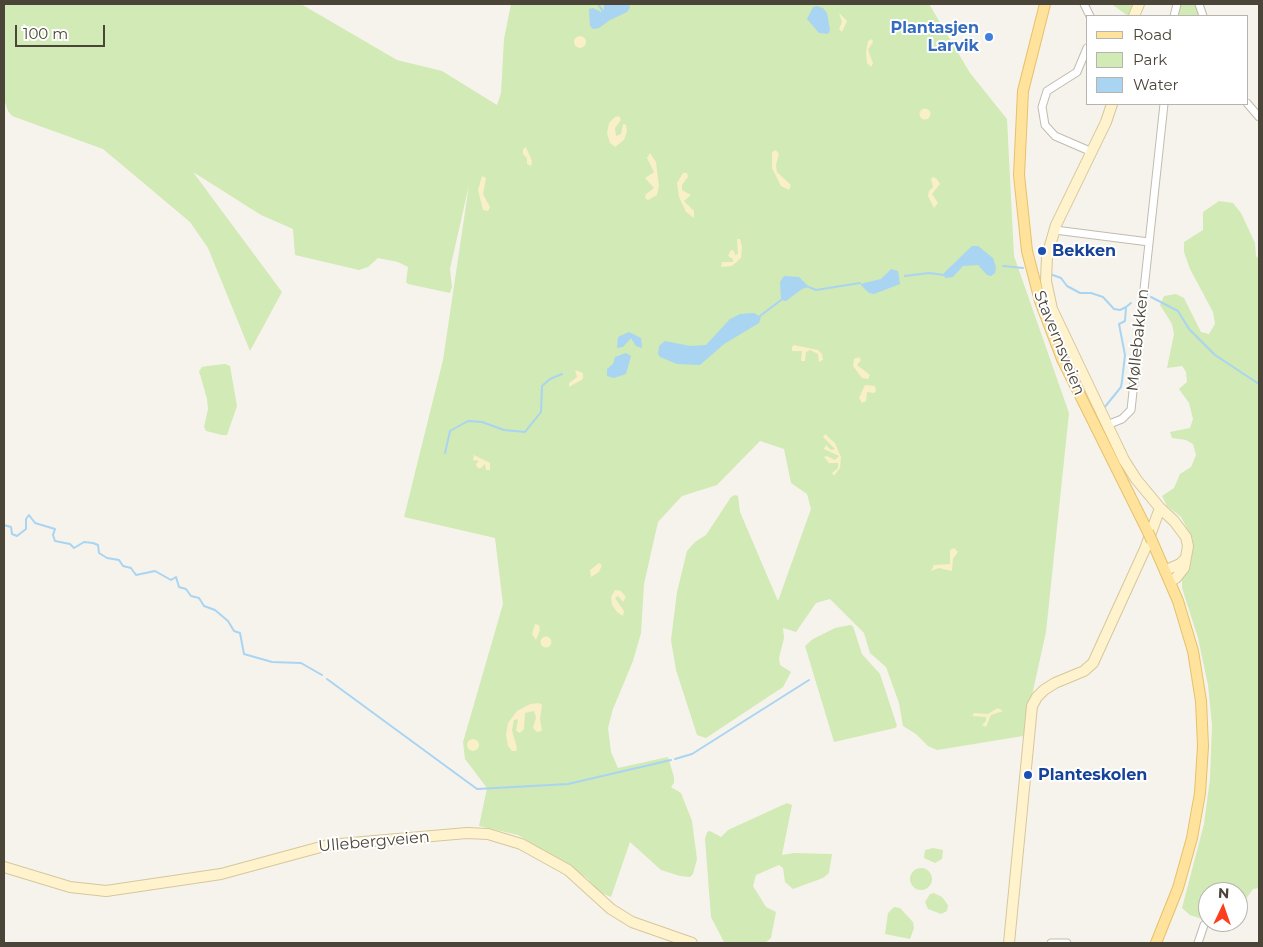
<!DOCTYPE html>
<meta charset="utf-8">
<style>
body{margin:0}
#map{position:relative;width:1263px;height:947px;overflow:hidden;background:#f6f3ec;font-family:Montserrat,sans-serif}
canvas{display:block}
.frame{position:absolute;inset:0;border:5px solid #4b4439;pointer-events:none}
.legend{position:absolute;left:1086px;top:15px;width:162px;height:90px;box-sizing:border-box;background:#fff;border:1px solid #b7b4b0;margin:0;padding:6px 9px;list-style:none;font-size:15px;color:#4b4439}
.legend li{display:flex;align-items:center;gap:10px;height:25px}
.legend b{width:25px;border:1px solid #b7b4b0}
.north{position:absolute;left:1198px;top:882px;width:50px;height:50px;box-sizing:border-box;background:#fff;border:1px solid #b7b4b0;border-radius:50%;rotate:3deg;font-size:14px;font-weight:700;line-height:20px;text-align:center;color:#4b4439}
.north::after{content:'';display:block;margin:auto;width:18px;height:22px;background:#fc3f1d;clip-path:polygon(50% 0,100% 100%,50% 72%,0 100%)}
.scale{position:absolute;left:15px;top:25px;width:90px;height:22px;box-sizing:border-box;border:2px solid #4b4439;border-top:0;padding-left:6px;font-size:15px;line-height:18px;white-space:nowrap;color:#4b4439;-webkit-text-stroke:4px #fff;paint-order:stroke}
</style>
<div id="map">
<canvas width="1263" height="947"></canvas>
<div class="frame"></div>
<ul class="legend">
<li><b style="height:6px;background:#ffe39c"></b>Road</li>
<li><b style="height:14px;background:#d2eab5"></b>Park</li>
<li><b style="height:14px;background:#a9d4f2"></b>Water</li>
</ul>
<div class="north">N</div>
<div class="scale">100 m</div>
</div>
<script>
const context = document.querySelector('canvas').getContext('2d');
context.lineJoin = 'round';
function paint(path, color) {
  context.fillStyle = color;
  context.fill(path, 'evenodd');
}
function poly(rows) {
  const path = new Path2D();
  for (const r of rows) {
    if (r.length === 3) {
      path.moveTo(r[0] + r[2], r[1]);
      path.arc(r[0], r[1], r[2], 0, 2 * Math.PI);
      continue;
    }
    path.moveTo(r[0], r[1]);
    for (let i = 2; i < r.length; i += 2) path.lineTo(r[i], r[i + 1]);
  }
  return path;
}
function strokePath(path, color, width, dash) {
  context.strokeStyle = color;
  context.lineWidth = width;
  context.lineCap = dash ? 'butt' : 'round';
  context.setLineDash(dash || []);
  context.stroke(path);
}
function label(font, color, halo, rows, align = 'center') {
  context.font = font + ' Montserrat,sans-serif';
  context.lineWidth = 4;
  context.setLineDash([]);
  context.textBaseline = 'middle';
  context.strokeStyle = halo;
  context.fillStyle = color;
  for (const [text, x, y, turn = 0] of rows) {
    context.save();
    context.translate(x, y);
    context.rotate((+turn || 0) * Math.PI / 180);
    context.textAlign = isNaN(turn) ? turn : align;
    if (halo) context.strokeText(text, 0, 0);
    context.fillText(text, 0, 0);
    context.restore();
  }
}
paint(poly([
 [4,4,301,4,397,60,442,71,497,105,501,93,504,39,511,4,929,4,970,73,1007,119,1014,256,1069,413,1046,632,1023,736,937,750,928,746,916,734,903,726,899,703,886,667,870,653,864,633,830,599,816,603,796,632,783,628,784,638,779,658,780,665,791,672,783,687,706,738,697,735,676,670,671,640,677,592,687,551,695,542,706,535,731,497,735,495,738,496,740,512,778,601,811,509,807,494,791,483,784,449,760,441,717,485,682,496,658,522,644,584,641,633,633,661,613,709,608,728,611,752,618,768,668,757,674,777,674,783,671,787,681,793,692,821,697,859,693,874,690,877,680,876,661,870,630,842,611,897,599,892,587,878,518,835,479,826,487,788,465,759,463,742,503,604,495,538,404,517,443,360,469,185,450,269,452,287,450,293,408,284,406,282,408,267,398,262,378,258,368,267,359,270,295,255,293,229,261,215,193,172,282,292,250,351,208,248,190,222,103,149,12,116,8,111,4,99],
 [1113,4,1133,4,1128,16,1113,5],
 [1179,4,1195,4,1199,16,1177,16],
 [1219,201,1233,203,1241,213,1255,243,1256,256,1259,259,1259,888,1253,889,1238,910,1238,892,1208,892,1208,921,1190,915,1182,908,1204,824,1210,779,1212,725,1208,685,1198,638,1182,588,1182,578,1193,550,1193,540,1181,517,1167,506,1162,496,1174,488,1180,474,1191,467,1196,455,1193,444,1186,440,1172,438,1170,432,1190,428,1193,419,1189,403,1179,389,1187,382,1186,372,1182,366,1167,368,1174,334,1172,324,1160,305,1164,296,1176,294,1184,298,1201,332,1209,334,1215,324,1213,312,1190,269,1184,252,1184,242,1203,230,1203,212],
 [225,364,230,366,237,406,227,435,222,435,206,431,204,427,208,409,207,399,199,371,202,367,207,366],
 [850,625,853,626,862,654,880,674,897,726,895,728,834,742,805,646,813,639,835,628],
 [787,803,792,805,782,855,794,853,832,854,829,873,823,878,793,889,785,882,783,868,779,865,756,875,753,886,766,907,776,912,771,938,765,943,724,942,711,917,705,839,707,832,710,831,721,837,728,830],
 [933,848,943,850,942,859,935,863,924,858,925,850],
 [921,879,11],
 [930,894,934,893,942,897,948,905,947,911,941,914,928,909,925,902],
 [894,907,900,908,913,922,914,928,910,939,885,934,888,913]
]), '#d2eab5');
paint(poly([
 [839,13,847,21,842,32,839,29,842,22],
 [580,42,6],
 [872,39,873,42,868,50,873,63,871,67,867,63,866,52,868,41],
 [925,114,5.5],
 [615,117,619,116,621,120,615,128,616,136,621,134,623,124,626,125,627,131,624,140,615,147,610,143,607,133,609,123],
 [526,147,532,161,531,166,527,164,527,158,523,154,523,149],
 [776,150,779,154,776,165,777,172,791,185,789,190,781,186,772,168,772,152],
 [650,153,656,162,659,186,657,195,648,200,645,198,646,194,654,188,645,178,654,172,647,158],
 [683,173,687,173,688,177,682,185,682,190,691,195,684,201,694,211,694,218,686,212,679,197,677,183],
 [482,176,486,178,483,194,490,207,488,211,483,210,478,190],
 [933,177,937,179,940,184,932,194,938,203,934,208,928,196,929,191,933,187,931,179],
 [737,239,740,239,742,247,741,258,732,266,721,267,722,262,733,262,733,259,728,256,731,250,734,251,735,255,738,254],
 [794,345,818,350,822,354,823,360,819,362,818,354,810,350,806,352,805,361,801,361,802,351,792,351,792,347],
 [859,357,861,360,857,365,870,375,868,379,862,378,853,366,854,359],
 [575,370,583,373,583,379,569,387,569,383,577,377],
 [865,385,875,386,876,391,874,393,867,392,866,401,862,403,859,398],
 [825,434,835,443,841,457,840,468,834,476,832,473,838,468,838,463,829,463,824,457,827,456,835,460,839,456,824,449,826,445,831,450,835,449,823,437],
 [474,455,490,463,490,470,486,470,485,464,480,469,477,467,476,464,479,461,473,460],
 [954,548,958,552,953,559,952,571,939,568,931,571,934,565,950,564,950,550],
 [599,563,602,565,599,572,591,577,590,570],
 [615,590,621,591,626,597,623,602,618,596,615,598,624,611,623,616,618,613,612,605,611,597],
 [535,624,539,625,540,630,536,640,532,634],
 [546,642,5.5],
 [530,704,539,703,542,705,540,719,542,731,537,732,533,728,536,717,534,711,525,713,524,729,520,733,516,731,518,719,514,720,512,730,517,748,516,751,512,751,508,746,506,735,508,723,517,711],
 [998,708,1003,711,991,715,986,727,982,725,986,721,986,717,972,716,974,713,988,714],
 [473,745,6]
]), '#f9efc9');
paint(poly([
 [604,4,629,4,630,8,627,12,610,20,599,28,593,29,590,26,589,9,593,8,601,12,604,9],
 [817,6,823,8,827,13,830,30,828,34,819,33,807,19,813,7],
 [972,246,978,246,993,258,996,267,995,273,991,276,987,275,978,265,963,266,953,277,945,278,944,273],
 [891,269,898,271,900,284,874,294,869,293,860,284,881,279],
 [784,276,799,277,809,287,802,289,786,301,781,300,780,282],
 [754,313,761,317,759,323,724,344,700,365,677,364,660,357,658,354,659,346,665,341,690,346,706,345,730,319,740,314],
 [629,332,641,338,642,348,636,346,631,338,623,347,617,348,618,337],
 [626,353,631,356,626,374,614,378,607,376,607,369,613,364,615,357]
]), '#a9d4f2');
strokePath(poly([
 [598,4,602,10],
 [1003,266,1023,268],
 [1050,274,1061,278,1067,286,1080,293,1091,293,1103,297,1114,309,1120,310,1126,307],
 [905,276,929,273,944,275],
 [809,287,816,290,860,283],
 [1151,297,1178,311,1189,329,1215,355,1259,384],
 [760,316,781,300],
 [1104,408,1121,387,1122,381,1125,355,1119,324,1125,321,1126,307,1131,303],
 [445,453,450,431,468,421,482,422,504,430,525,432,541,412,542,386,550,379,562,374],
 [4,525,11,527,12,534,17,536,26,529,26,519,29,515,35,523,55,529,53,535,55,541,70,544,74,548,84,542,93,543,98,545,99,553,107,558,119,560,123,566,131,568,136,575,155,571,171,580,176,577,179,587,186,589,191,596,199,598,204,606,215,610,228,621,234,631,240,633,244,654,272,662,301,663,322,675],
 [327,679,477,789,568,784,671,760],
 [675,759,692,754,809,680]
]), '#a9d4f2', 2);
const street = poly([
 [1084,4,1090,16],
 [1199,4,1203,16],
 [1174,16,1177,4],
 [1087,48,1077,72,1047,91,1042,107,1045,125,1055,136,1092,152],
 [1247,103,1259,117],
 [1055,230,1149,242],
 [1107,425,1122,419,1131,410,1164,104],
 [1051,943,1067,943],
 [1198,943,1204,925]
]);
const secondary = poly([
 [1134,16,1139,4],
 [1112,104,1106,122,1056,225,1047,256,1046,281,1052,309,1124,460,1136,479,1160,508,1174,521,1186,537,1188,546,1184,568,1176,578,1170,581],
 [1166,570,1180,564,1185,559],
 [4,867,70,887,106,891,221,874,328,845,467,833,488,834,521,844,568,870,611,909,632,922,692,943],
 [1009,943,1032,706,1037,697,1044,690,1055,683,1084,671,1093,663,1145,549,1160,508]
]);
const primary = poly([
 [1045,4,1023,91,1019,175,1027,251,1040,301,1062,359,1148,532],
 [1152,541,1178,601,1193,651,1201,701,1203,746,1200,793,1192,838,1178,888,1156,943]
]);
strokePath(street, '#c2bbae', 9);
strokePath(secondary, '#d6c79b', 12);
strokePath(primary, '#e6c16a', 12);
strokePath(street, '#fff', 7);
strokePath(secondary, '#fff3cd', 10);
strokePath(primary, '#ffe39c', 10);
const primaryBridge = poly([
 [1148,532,1152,541]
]);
strokePath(primaryBridge, '#e6c16a', 12, []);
strokePath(primaryBridge, '#ffe39c', 10);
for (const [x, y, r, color] of [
 [989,37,5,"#3f7fe0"],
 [1042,251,5,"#1a4fb4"],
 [1028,775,5,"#1a4fb4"]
]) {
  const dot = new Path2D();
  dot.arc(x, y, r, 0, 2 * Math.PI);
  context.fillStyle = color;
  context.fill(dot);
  strokePath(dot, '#fff', 2);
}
label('bold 16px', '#366cbe', '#fff', [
 ["Plantasjen",979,28],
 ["Larvik",979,46]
], 'right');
label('bold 16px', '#164399', '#fff', [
 ["Bekken",1052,251],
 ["Planteskolen",1038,775]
], 'left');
label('16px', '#4b4439', '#fff', [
 ["Møllebakken",1138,340,-84],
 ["Stavernsveien",1059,343,68],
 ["Ullebergveien",374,842,-5]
]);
</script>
